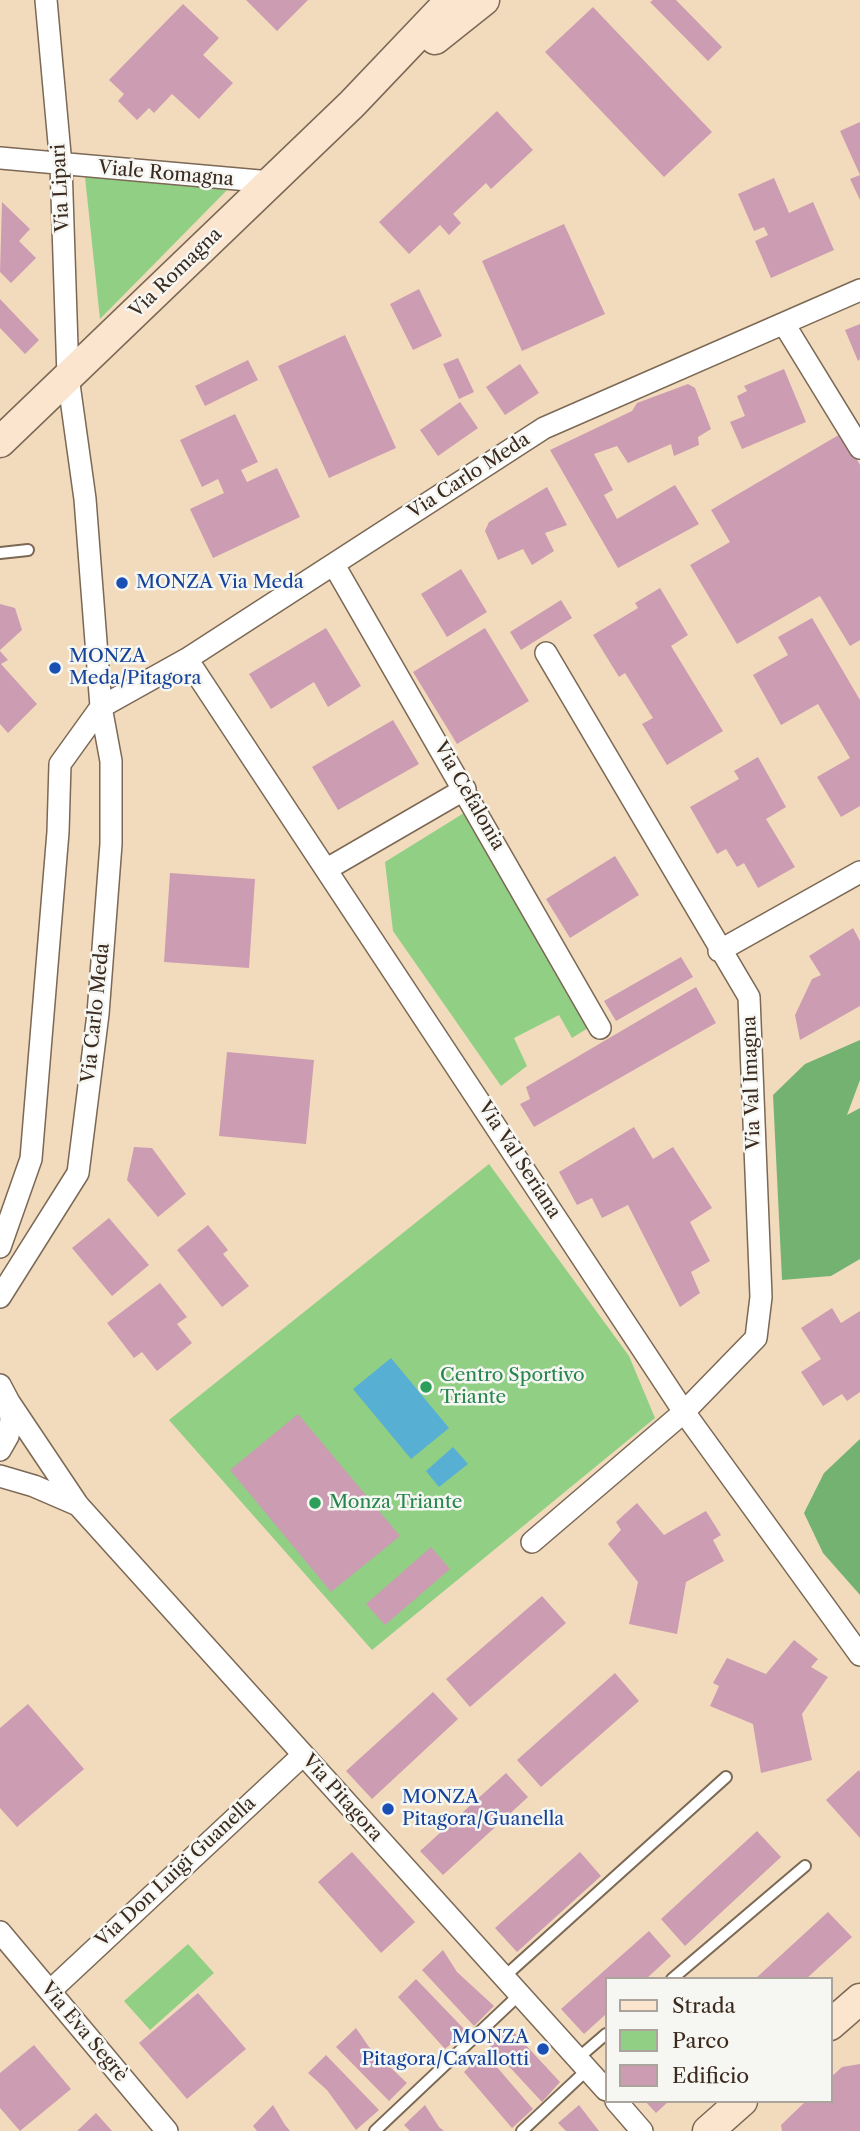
<!DOCTYPE html>
<meta charset="utf-8">
<style>
body{margin:0}
#map{position:relative;width:860px;height:2131px;overflow:hidden;background:#f2dbbc;font-family:"Libre Caslon Text",serif}
canvas{display:block}
.legend{position:absolute;left:605px;top:1977px;width:228px;height:126px;box-sizing:border-box;background:#f6f6f2;border:2px solid #aba49d;margin:0;padding:9px 12px;list-style:none;font-size:21px;color:#3b2a1e}
.legend li{display:flex;align-items:center;gap:14px;height:35px}
.legend b{width:35px;border:2px solid #aba49d}
</style>
<div id="map">
<canvas width="860" height="2131"></canvas>
<ul class="legend">
<li><b style="height:9px;background:#fbe5cf"></b>Strada</li>
<li><b style="height:19px;background:#91cf85"></b>Parco</li>
<li><b style="height:19px;background:#cc9cb2"></b>Edificio</li>
</ul>
</div>
<script>
const context = document.querySelector('canvas').getContext('2d');
context.lineJoin = 'round';
function paint(path, color) {
  context.fillStyle = color;
  context.fill(path, 'evenodd');
}
function poly(rows) {
  const path = new Path2D();
  for (const r of rows) {
    path.moveTo(r[0], r[1]);
    for (let i = 2; i < r.length; i += 2) path.lineTo(r[i], r[i + 1]);
  }
  return path;
}
function strokePath(path, color, width, dash) {
  context.strokeStyle = color;
  context.lineWidth = width;
  context.lineCap = dash ? 'butt' : 'round';
  context.setLineDash(dash || []);
  context.stroke(path);
}
function label(font, color, halo, rows, align = 'center') {
  context.font = font + ' "Libre Caslon Text",serif';
  context.lineWidth = 5;
  context.setLineDash([]);
  context.textBaseline = 'middle';
  context.strokeStyle = halo;
  context.fillStyle = color;
  for (const [text, x, y, turn = 0] of rows) {
    context.save();
    context.translate(x, y);
    context.rotate((+turn || 0) * Math.PI / 180);
    context.textAlign = isNaN(turn) ? turn : align;
    if (halo) context.strokeText(text, 0, 0);
    context.fillText(text, 0, 0);
    context.restore();
  }
}
paint(poly([
 [85,177,229,188,100,319],
 [464,813,588,1028,572,1038,559,1015,514,1038,527,1066,501,1086,393,931,385,862],
 [489,1164,629,1356,655,1418,372,1650,169,1420],
 [188,1944,214,1973,150,2030,124,2001]
]), '#91cf85');
paint(poly([
 [860,1040,860,1080,847,1115,860,1108,860,1259,831,1276,782,1280,773,1095,805,1064],
 [860,1439,860,1595,823,1553,804,1513,824,1473]
]), '#74b272');
paint(poly([
 [391,1358,449,1428,411,1459,353,1389],
 [453,1447,468,1464,439,1487,426,1471]
]), '#57afd4');
paint(poly([
 [246,0,308,0,277,31],
 [653,0,676,0,722,47,708,61,650,2],
 [183,4,219,38,203,55,233,83,199,119,172,94,154,113,149,108,137,120,118,101,124,94,109,80],
 [593,7,712,132,664,177,545,52],
 [497,111,533,150,491,189,486,183,453,214,461,223,449,235,440,225,409,254,379,222],
 [860,122,860,200,850,179,860,175,840,131],
 [774,178,789,213,813,202,834,250,771,278,755,241,768,235,764,227,754,231,738,194],
 [2,202,30,229,19,241,36,258,11,283,0,272],
 [564,224,605,314,522,351,482,261],
 [419,289,442,336,413,350,390,304],
 [0,299,39,340,25,354,0,328],
 [860,324,860,359,858,361,845,330],
 [345,335,396,448,329,478,278,366],
 [458,358,474,392,459,399,443,364],
 [248,360,258,380,205,406,195,386],
 [520,364,539,393,505,415,486,387],
 [784,369,806,422,742,449,730,422,745,416,737,396,747,391,744,386],
 [688,384,695,388,711,429,698,437,699,445,674,456,671,444,628,463,617,446,594,454,613,490,604,495,617,519,675,485,699,524,618,568,550,450,632,411,637,403],
 [460,402,478,428,438,456,420,430],
 [235,414,258,462,241,470,247,482,277,468,300,517,213,558,190,509,224,493,218,479,202,487,180,440],
 [842,433,860,465,860,640,850,646,820,596,737,644,690,565,730,542,711,510],
 [547,487,567,525,545,533,554,551,532,565,523,549,498,560,485,531,489,522],
 [461,569,487,612,447,637,421,594],
 [660,588,688,635,671,646,723,731,667,765,642,724,653,718,625,673,619,677,593,635,638,608,635,603],
 [561,600,572,618,521,650,510,632],
 [0,604,15,608,22,630,0,650],
 [812,618,860,700,860,806,841,817,817,777,850,758,818,704,781,725,753,675,788,655,778,637],
 [326,628,361,686,328,707,314,682,271,709,249,674],
 [485,628,529,701,457,744,413,672],
 [0,651,8,660,1,664,37,704,8,733,0,724],
 [393,720,419,764,338,810,312,767],
 [758,757,786,807,766,819,795,867,758,888,744,863,737,867,726,849,717,854,690,807,739,779,734,771],
 [615,856,639,895,570,938,546,899],
 [170,873,255,879,249,968,164,962],
 [853,928,860,941,860,1006,800,1040,795,1015,812,979,821,975,809,956],
 [681,957,693,977,616,1021,604,1001],
 [696,987,716,1023,534,1127,520,1104,530,1099,526,1087],
 [227,1052,314,1060,306,1144,219,1136],
 [634,1127,653,1159,673,1147,712,1208,690,1222,710,1261,691,1272,700,1293,680,1307,628,1205,602,1218,592,1198,577,1205,559,1172],
 [134,1147,152,1148,186,1194,158,1217,127,1180],
 [109,1218,149,1265,112,1296,72,1248],
 [208,1225,228,1250,223,1254,249,1286,222,1307,177,1250],
 [160,1283,187,1317,177,1324,192,1343,157,1371,142,1352,134,1358,107,1323],
 [832,1308,841,1323,860,1311,860,1392,847,1401,842,1394,823,1406,801,1372,821,1359,801,1328],
 [298,1414,400,1536,331,1592,230,1470],
 [637,1503,664,1535,706,1511,721,1535,713,1540,724,1561,686,1582,677,1634,629,1624,638,1582,608,1544,621,1530,616,1522],
 [431,1547,450,1569,385,1625,366,1604],
 [542,1596,566,1623,470,1707,446,1679],
 [794,1640,818,1659,811,1667,828,1677,802,1714,812,1760,761,1773,753,1724,710,1706,719,1686,713,1683,727,1658,766,1674],
 [615,1673,639,1701,541,1787,517,1760],
 [433,1692,458,1719,372,1799,346,1771],
 [28,1704,84,1769,17,1827,0,1808,0,1728],
 [859,1770,860,1772,860,1838,826,1800],
 [506,1773,528,1797,443,1875,420,1851],
 [757,1831,781,1857,685,1946,661,1919],
 [352,1852,415,1922,381,1953,318,1882],
 [580,1852,601,1876,517,1952,495,1928],
 [828,1912,852,1937,806,1979,755,1979],
 [649,1931,671,1956,646,1979,606,1979,606,2014,584,2034,561,2009],
 [443,1950,457,1972,494,2006,474,2026,422,1970],
 [416,1979,466,2031,445,2049,398,1997],
 [198,1993,246,2049,187,2099,139,2043],
 [509,2027,560,2082,542,2102,490,2046],
 [356,2028,369,2047,407,2083,389,2101,336,2047],
 [34,2045,71,2089,20,2131,0,2108,0,2073],
 [484,2052,533,2109,512,2128,464,2072],
 [326,2055,379,2110,356,2130,327,2090,308,2073],
 [860,2064,860,2131,782,2131,781,2125,806,2101,830,2101,830,2078,842,2067],
 [645,2101,669,2101,656,2113],
 [273,2105,285,2125,290,2131,257,2131,253,2126],
 [425,2105,439,2127,444,2131,410,2131,404,2125],
 [579,2105,599,2131,566,2131,558,2123],
 [96,2113,112,2131,77,2131]
]), '#cc9cb2');
const lane = poly([
 [0,553,28,550],
 [504,1977,726,1777],
 [672,1979,805,1866],
 [577,2059,606,2034],
 [375,2131,520,1994],
 [522,2131,588,2069]
]);
const street = poly([
 [0,158,271,182],
 [784,324,860,448],
 [334,565,600,1028],
 [187,659,684,1412,860,1655],
 [327,869,465,789],
 [719,951,860,872],
 [0,1247,31,1159,58,832,60,764,101,707,187,659,544,428,860,290],
 [0,1297,78,1173,98,1014,111,844,111,761,101,707,85,499,68,377,61,165,46,0],
 [0,1385,9,1402,11,1420,8,1436,0,1450],
 [9,1402,78,1505,606,2090],
 [0,1476,34,1486,78,1505],
 [532,1542,684,1412,756,1338,761,1297,749,997,546,653],
 [0,1932,167,2131],
 [50,1991,303,1755],
 [616,2101,642,2131]
]);
const secondary = poly([
 [435,39,484,0],
 [0,442,352,104,451,0],
 [830,2025,860,1999],
 [708,2131,742,2101]
]);
strokePath(lane, '#7b6855', 14);
strokePath(street, '#7b6855', 24);
strokePath(secondary, '#7b6855', 33);
strokePath(lane, '#fff', 10);
strokePath(street, '#fff', 21);
strokePath(secondary, '#fbe5cf', 30);
for (const [x, y, r, color] of [
 [122,583,7,"#1a4fb4"],
 [55,668,7,"#1a4fb4"],
 [426,1387,7,"#2e9e5b"],
 [315,1503,7,"#2e9e5b"],
 [388,1809,7,"#1a4fb4"],
 [543,2049,7,"#1a4fb4"]
]) {
  const dot = new Path2D();
  dot.arc(x, y, r, 0, 2 * Math.PI);
  context.fillStyle = color;
  context.fill(dot);
  strokePath(dot, '#f6f6f2', 2.5);
}
label('19px', '#3b2a1e', '#f6f6f2', [
 ["Viale Romagna",166,174,5],
 ["Via Lipari",61,188,-93],
 ["Via Romagna",176,273,-44],
 ["Via Carlo Meda",469,476,-33],
 ["Via Cefalonia",469,796,60],
 ["Via Carlo Meda",96,1013,-84],
 ["Via Val Imagna",752,1083,-92],
 ["Via Val Seriana",519,1160,57],
 ["Via Pitagora",342,1798,48],
 ["Via Don Luigi Guanella",176,1872,-43],
 ["Via Eva Segrè",84,2032,50]
]);
label('19px', '#164399', '#f6f6f2', [
 ["MONZA Via Meda",136,583],
 ["MONZA",69,657],
 ["Meda/Pitagora",69,679],
 ["MONZA",402,1798],
 ["Pitagora/Guanella",402,1820],
 ["MONZA",529,2038,"right"],
 ["Pitagora/Cavallotti",529,2060,"right"]
], 'left');
label('19px', '#27864d', '#f6f6f2', [
 ["Centro Sportivo",440,1376],
 ["Triante",440,1398],
 ["Monza Triante",329,1503]
], 'left');
</script>
